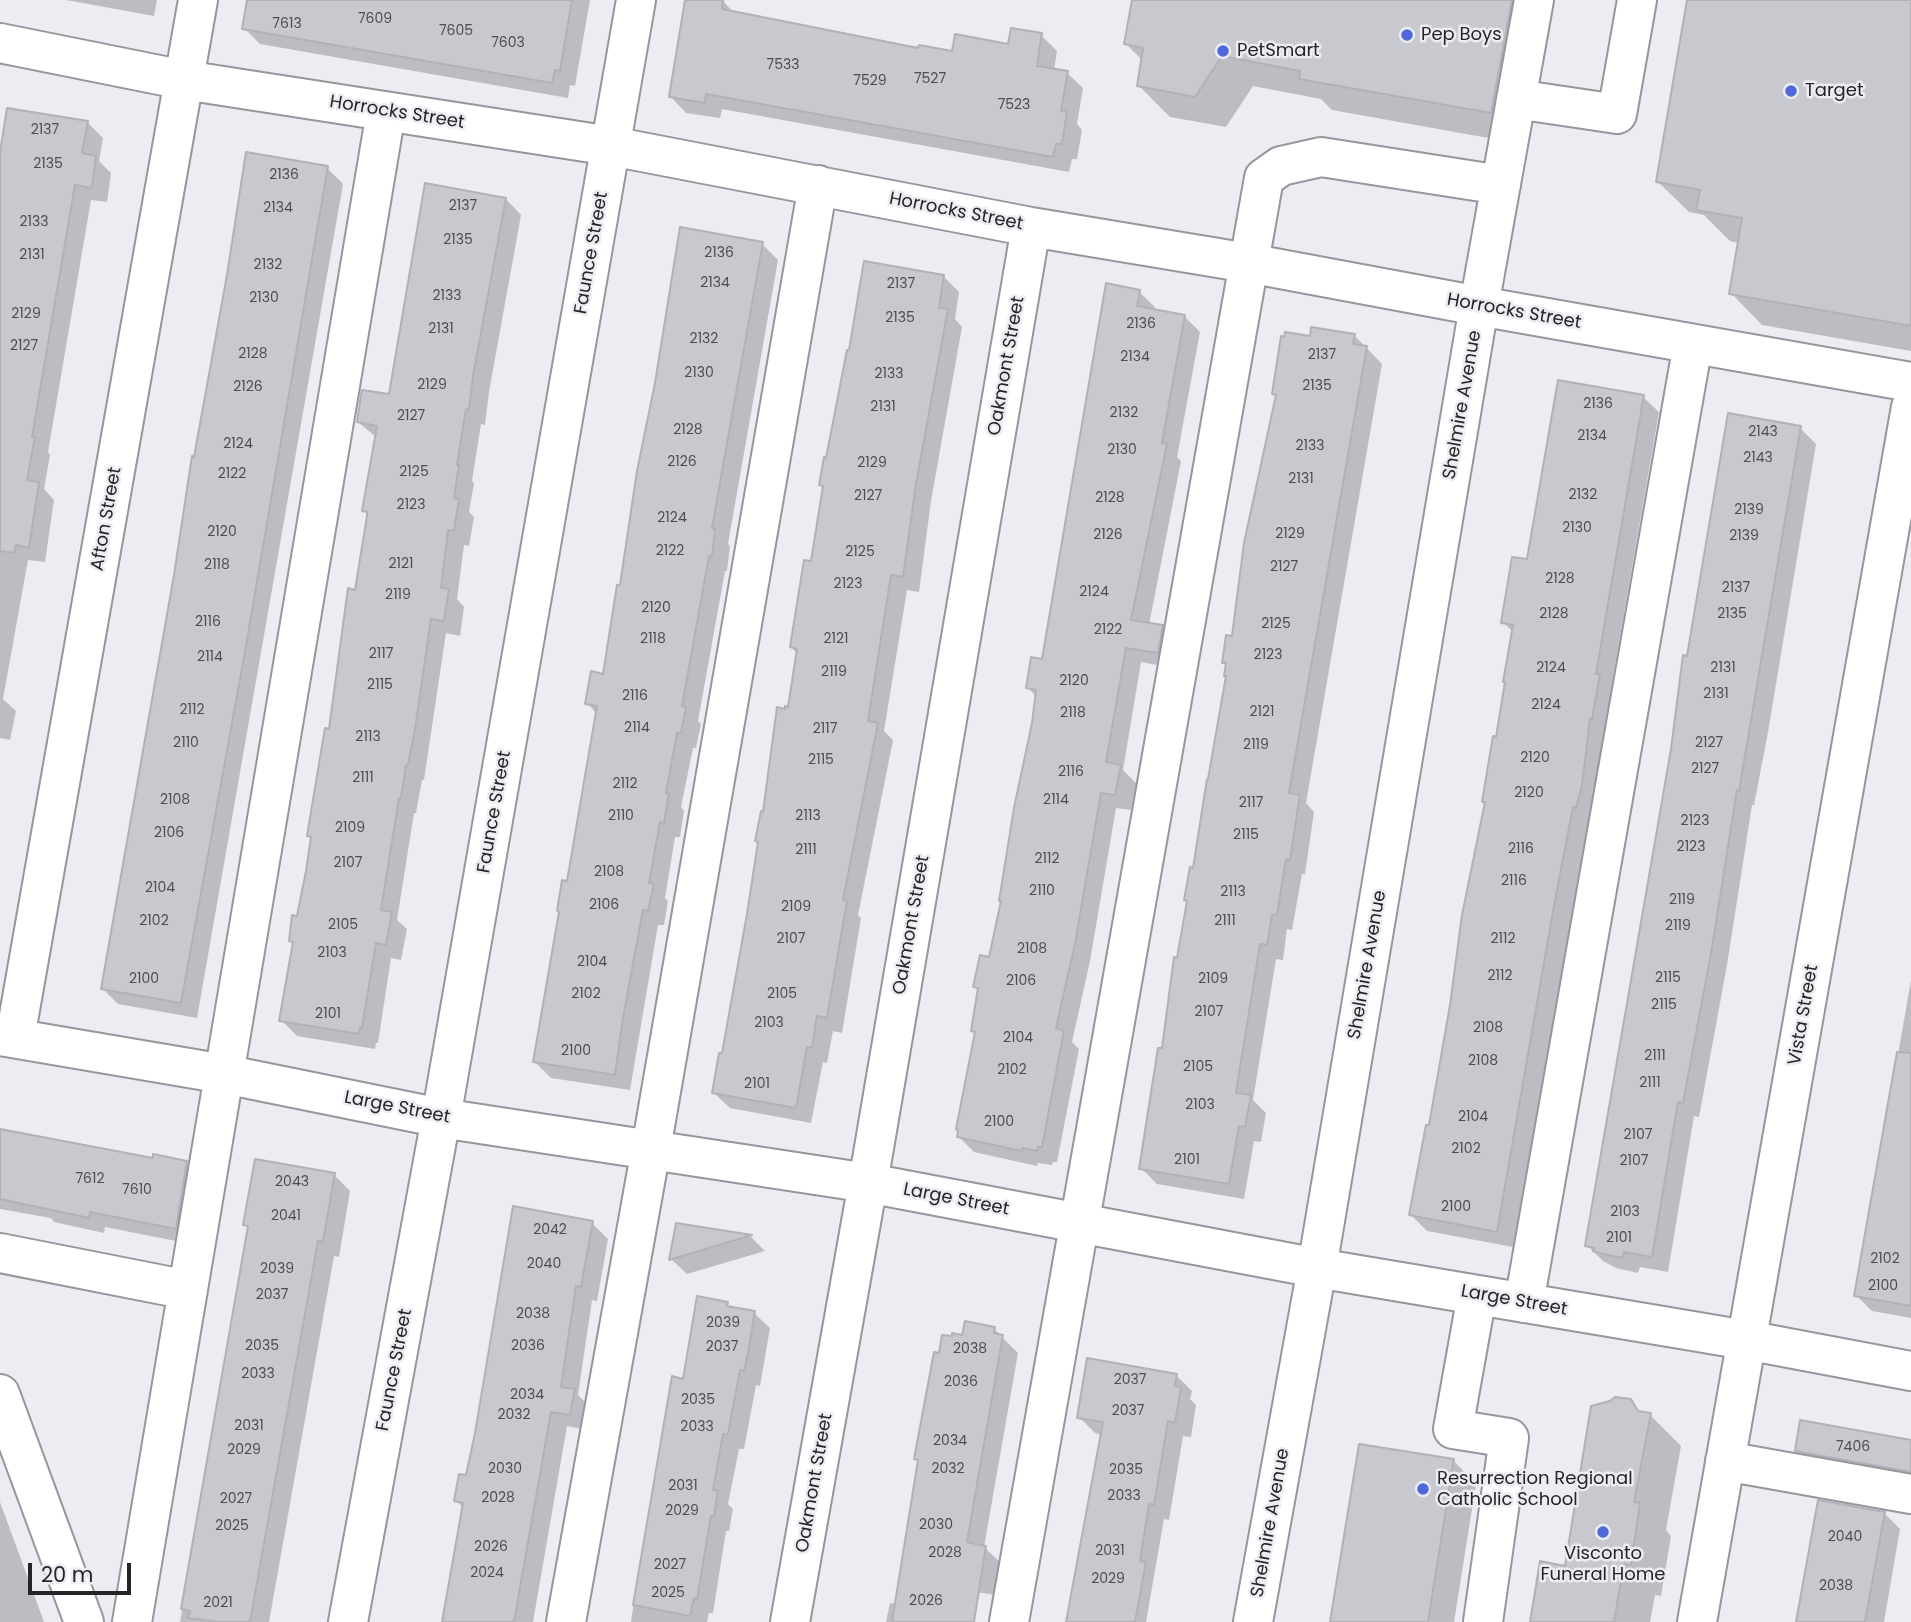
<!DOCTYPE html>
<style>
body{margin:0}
#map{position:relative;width:1911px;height:1622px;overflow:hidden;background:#ebedf3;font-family:Poppins,sans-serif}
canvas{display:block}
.scale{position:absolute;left:28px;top:1563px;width:103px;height:32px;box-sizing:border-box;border:4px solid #242527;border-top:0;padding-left:9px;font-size:21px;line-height:24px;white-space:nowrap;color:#242527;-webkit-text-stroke:5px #ebedf3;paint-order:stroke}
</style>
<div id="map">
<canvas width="1911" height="1622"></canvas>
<div class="scale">20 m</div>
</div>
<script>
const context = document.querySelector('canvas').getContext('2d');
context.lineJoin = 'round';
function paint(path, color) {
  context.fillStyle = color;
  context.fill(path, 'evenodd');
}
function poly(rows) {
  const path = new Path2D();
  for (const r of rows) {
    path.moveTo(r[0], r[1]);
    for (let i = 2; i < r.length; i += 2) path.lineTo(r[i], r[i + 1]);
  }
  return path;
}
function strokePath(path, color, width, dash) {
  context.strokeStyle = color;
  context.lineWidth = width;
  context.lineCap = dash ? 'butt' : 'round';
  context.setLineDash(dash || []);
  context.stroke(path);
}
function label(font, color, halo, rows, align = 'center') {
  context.font = font + ' Poppins,sans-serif';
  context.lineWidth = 5;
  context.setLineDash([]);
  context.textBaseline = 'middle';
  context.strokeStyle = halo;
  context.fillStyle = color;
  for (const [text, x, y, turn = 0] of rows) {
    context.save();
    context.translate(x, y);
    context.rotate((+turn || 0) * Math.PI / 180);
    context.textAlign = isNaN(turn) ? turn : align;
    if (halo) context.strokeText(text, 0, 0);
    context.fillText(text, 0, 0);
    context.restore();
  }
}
paint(poly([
 [66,0,157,0,154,16],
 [249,0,590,0,575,86,570,85,568,98,260,44,244,28],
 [687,0,723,1,735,14,920,50,953,53,1010,46,1041,35,1057,51,1054,70,1067,73,1083,88,1077,124,1082,130,1077,159,1072,159,1069,172,722,109,720,118,686,113,671,97],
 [1133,0,1548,0,1522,144,1332,110,1321,99,1253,86,1226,127,1170,117,1139,86,1143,61,1126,44],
 [1689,0,1911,0,1911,351,1762,325,1731,293,1740,243,1730,241,1704,215,1689,212,1657,181],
 [87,122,103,138,99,161,111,173,107,202,91,200,48,452,50,455,44,489,54,500,45,562,28,560,3,699,16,711,10,740,0,738,0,164],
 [327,168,343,184,197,1018,118,1004,103,989],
 [506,199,521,215,489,392,485,425,481,424,472,481,474,483,469,512,474,517,469,546,464,545,457,599,464,607,460,636,446,633,424,780,422,780,416,813,414,813,397,920,407,929,401,960,391,958,378,1043,376,1043,375,1049,297,1036,281,1020,294,944,291,941,299,918,312,838,309,836,357,592,369,515,364,510,377,438,358,422,391,396],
 [762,244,778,260,728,544,730,546,727,571,725,571,698,721,701,724,696,748,693,748,681,807,684,811,680,837,675,837,665,898,668,901,664,925,658,925,630,1090,551,1078,535,1062,597,714,587,703,604,676,622,587],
 [943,276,959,292,955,319,962,327,931,501,919,592,907,590,884,731,893,740,858,915,861,918,842,1033,833,1031,827,1063,823,1062,811,1123,730,1108,714,1093,724,1055,787,711,789,709,798,654,791,647,812,563,824,488,821,485],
 [1139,292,1155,307,1154,311,1184,316,1200,332,1177,457,1181,461,1149,625,1162,627,1178,643,1173,668,1141,662,1123,770,1136,783,1131,810,1116,808,1090,961,1072,1042,1079,1049,1057,1162,1053,1162,1052,1165,1038,1163,1037,1166,974,1152,958,1136,977,1034,973,1030,979,991,975,987,990,959,1002,902,1000,901,1037,697,1028,688,1043,661],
 [1354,335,1382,364,1306,803,1314,812,1305,874,1302,874,1292,930,1287,929,1283,960,1276,959,1253,1100,1266,1113,1261,1142,1254,1141,1244,1199,1157,1184,1141,1168,1228,677,1227,666,1224,662,1234,638,1277,397,1274,393,1311,338],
 [1643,397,1659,412,1611,688,1615,692,1592,823,1588,822,1513,1247,1427,1231,1411,1215,1430,1127,1486,804,1484,801,1498,739,1513,632,1503,622,1528,561],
 [1800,428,1816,444,1768,732,1754,805,1752,805,1727,965,1699,1117,1694,1116,1668,1272,1640,1267,1638,1273,1616,1268,1603,1261,1587,1245],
 [1911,980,1911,1318,1872,1311,1856,1295],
 [0,1128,8,1132,154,1160,186,1163,202,1178,191,1244,105,1227,104,1233,54,1222,51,1218,0,1209],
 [334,1175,350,1191,339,1257,334,1256,269,1622,180,1622,250,1229,245,1224],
 [592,1223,608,1239,597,1301,592,1300,578,1395,590,1407,586,1430,567,1426,533,1622,443,1622,464,1508,456,1501],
 [677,1225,751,1237,765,1251,687,1274,671,1259],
 [727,1304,732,1309,754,1313,770,1328,769,1334,760,1386,756,1385,744,1449,739,1449,728,1504,733,1509,729,1531,726,1531,713,1613,709,1613,707,1622,631,1622,637,1581,639,1582,684,1381],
 [994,1329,1018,1353,984,1547,1001,1563,996,1595,976,1592,971,1622,886,1622,890,1603,897,1604,920,1462,916,1459,940,1355,964,1337],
 [1176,1375,1192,1391,1190,1399,1196,1405,1191,1437,1183,1436,1169,1520,1164,1519,1146,1622,1069,1622,1103,1435,1095,1433,1079,1417],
 [1630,1401,1643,1414,1650,1415,1681,1446,1666,1530,1671,1536,1661,1596,1655,1595,1650,1622,1532,1622,1567,1568],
 [1911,1442,1911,1484,1812,1466,1796,1451],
 [1453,1460,1476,1484,1454,1622,1332,1622],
 [0,1502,44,1622,0,1622],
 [1819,1502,1884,1513,1900,1529,1884,1622,1798,1622]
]), '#0003');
const building = poly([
 [247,0,572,0,560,71,555,70,552,83,242,29,247,0],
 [685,0,723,0,722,9,918,48,919,45,952,51,955,34,1008,44,1011,28,1042,33,1037,66,1068,71,1061,111,1067,112,1062,144,1056,144,1053,157,706,94,705,103,669,97,685,0],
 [1132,0,1512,0,1491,113,1299,79,1300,71,1222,56,1195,97,1137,86,1143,48,1124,44,1132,0],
 [1687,0,1911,0,1911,326,1729,294,1742,218,1696,210,1700,190,1656,182,1687,0],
 [7,108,88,121,82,153,96,156,92,188,75,185,32,437,35,437,27,480,39,482,29,548,16,545,14,553,0,551,0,152,7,108],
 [246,152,328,166,245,652,181,1003,101,989,174,575,192,456,194,457,227,275,246,152],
 [425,183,506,198,473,376,469,410,466,409,457,465,459,465,454,498,459,499,454,531,448,530,441,588,449,589,444,621,431,619,415,729,408,765,406,765,401,798,399,798,381,910,392,912,386,945,376,943,362,1028,360,1028,359,1034,279,1021,293,942,289,941,292,915,297,916,306,871,311,837,307,836,325,728,329,729,348,588,355,590,367,516,367,512,362,511,377,426,357,422,361,395,362,390,389,394,425,183],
 [680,227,763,242,712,528,715,529,712,557,709,556,682,706,686,707,681,733,677,733,666,793,669,793,664,823,660,822,649,883,654,884,648,911,643,910,623,1018,615,1075,533,1062,559,912,557,911,562,880,567,881,597,706,585,704,591,671,603,674,617,585,620,585,637,471,655,383,680,227],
 [864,261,944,275,939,308,948,309,916,484,903,577,891,575,868,721,878,723,843,900,847,901,827,1018,817,1016,812,1048,807,1047,796,1108,712,1093,719,1053,722,1053,747,914,758,842,755,841,761,811,763,812,777,707,785,709,785,706,788,707,797,649,790,647,804,560,811,561,823,486,819,485,824,457,826,458,847,350,849,350,864,261],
 [1106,283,1140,290,1137,306,1185,315,1162,443,1167,444,1131,620,1163,625,1158,653,1126,648,1106,762,1121,765,1115,795,1101,793,1075,944,1056,1028,1064,1031,1042,1147,1038,1147,1037,1151,1022,1148,1022,1151,957,1137,958,1130,956,1129,975,1032,971,1031,978,988,973,987,980,955,989,957,1001,901,999,901,1014,808,1032,723,1036,690,1026,688,1031,657,1042,659,1106,283],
 [1311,327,1355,334,1353,344,1367,346,1289,793,1300,795,1290,860,1286,859,1277,915,1272,915,1267,945,1260,944,1236,1093,1251,1095,1245,1127,1239,1126,1229,1184,1139,1169,1158,1048,1162,1048,1174,957,1177,958,1187,901,1184,900,1190,867,1193,868,1207,779,1208,779,1226,676,1224,676,1226,663,1222,663,1226,635,1232,636,1244,543,1276,395,1272,394,1281,336,1284,337,1285,332,1310,336,1311,327],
 [1558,380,1644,395,1596,674,1600,674,1592,719,1590,719,1582,785,1576,808,1573,807,1554,906,1497,1232,1409,1215,1426,1125,1429,1125,1450,1005,1462,915,1485,802,1482,802,1493,736,1496,737,1505,682,1503,682,1513,625,1501,623,1512,557,1527,559,1558,380],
 [1728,413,1801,426,1752,715,1739,791,1737,790,1712,948,1683,1103,1678,1102,1652,1257,1624,1252,1623,1258,1599,1253,1593,1251,1594,1248,1585,1246,1671,749,1683,655,1687,656,1728,413],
 [1897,1052,1911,1053,1911,1306,1854,1296,1897,1052],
 [0,1129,153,1158,153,1154,187,1161,176,1229,90,1212,89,1218,0,1199,0,1129],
 [255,1159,335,1173,323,1242,318,1241,250,1622,218,1622,188,1618,190,1611,181,1609,248,1226,243,1225,255,1159],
 [513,1206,593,1221,581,1287,576,1286,561,1387,575,1389,570,1415,551,1412,514,1622,442,1622,463,1503,454,1501,459,1474,466,1475,475,1433,513,1206],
 [676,1223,752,1235,669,1260,676,1223],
 [697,1296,728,1302,727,1306,755,1311,748,1353,744,1371,740,1370,728,1434,723,1434,713,1490,718,1491,714,1516,711,1516,697,1599,694,1598,690,1616,633,1605,672,1376,683,1379,697,1296],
 [965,1321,995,1327,994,1333,1003,1335,967,1542,986,1546,974,1622,892,1622,918,1460,914,1459,934,1352,939,1353,942,1335,952,1336,952,1333,962,1335,965,1321],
 [1087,1358,1177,1374,1175,1386,1181,1387,1175,1423,1168,1421,1154,1505,1149,1504,1140,1561,1146,1562,1135,1622,1066,1622,1103,1422,1077,1418,1087,1358],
 [1615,1397,1631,1399,1638,1411,1651,1413,1634,1502,1640,1503,1631,1565,1624,1564,1614,1622,1530,1622,1540,1561,1565,1566,1591,1406,1610,1401,1615,1397],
 [1800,1420,1911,1440,1911,1472,1795,1451,1800,1420],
 [1359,1444,1454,1459,1428,1622,1330,1622,1359,1444],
 [1818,1500,1885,1512,1865,1622,1796,1622,1818,1500]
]);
paint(building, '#c7c9cf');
strokePath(building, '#b0b2b8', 2);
const minor = poly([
 [0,43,184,80,611,146,1031,227,1248,263,1479,306,1911,382],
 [1516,99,1617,114,1637,0],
 [0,1036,224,1074,441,1118,868,1183,1317,1268,1746,1340,1911,1371],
 [15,1038,198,0],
 [0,1253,188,1290],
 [1477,1295,1453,1429,1509,1438,1483,1622],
 [1524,1303,1693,344],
 [0,1394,84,1622],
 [1725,1461,1911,1494],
 [132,1622,386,112],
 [348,1622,441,1118,636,0],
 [566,1622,651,1149,818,185],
 [790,1622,868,1183,1031,227],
 [1009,1622,1264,178,1281,166,1321,157,1501,185],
 [1253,1622,1317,1268,1479,306,1534,0],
 [1697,1622,1911,407]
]);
strokePath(minor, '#95979d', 42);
strokePath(minor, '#fff', 38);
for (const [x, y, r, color] of [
 [1407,35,7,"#5067dc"],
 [1223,51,7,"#5067dc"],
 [1791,91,7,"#5067dc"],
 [1423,1489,7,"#5067dc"],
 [1603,1532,7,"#5067dc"]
]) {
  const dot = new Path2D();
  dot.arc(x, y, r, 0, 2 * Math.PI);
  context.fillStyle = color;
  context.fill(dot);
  strokePath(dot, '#ebedf3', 2.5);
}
label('14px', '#4d4e51', null, [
 ["7609",375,19],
 ["7613",287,24],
 ["7605",456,31],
 ["7603",508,43],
 ["7533",783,65],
 ["7527",930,79],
 ["7529",870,81],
 ["7523",1014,105],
 ["2137",45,130],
 ["2135",48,164],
 ["2136",284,175],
 ["2137",463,206],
 ["2134",278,208],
 ["2133",34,222],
 ["2135",458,240],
 ["2136",719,253],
 ["2131",32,255],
 ["2132",268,265],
 ["2134",715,283],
 ["2137",901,284],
 ["2133",447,296],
 ["2130",264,298],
 ["2129",26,314],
 ["2135",900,318],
 ["2136",1141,324],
 ["2131",441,329],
 ["2132",704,339],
 ["2127",24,346],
 ["2128",253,354],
 ["2137",1322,355],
 ["2134",1135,357],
 ["2130",699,373],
 ["2133",889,374],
 ["2129",432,385],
 ["2135",1317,386],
 ["2126",248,387],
 ["2136",1598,404],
 ["2131",883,407],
 ["2132",1124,413],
 ["2127",411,416],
 ["2128",688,430],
 ["2143",1763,432],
 ["2134",1592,436],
 ["2124",238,444],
 ["2133",1310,446],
 ["2130",1122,450],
 ["2143",1758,458],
 ["2126",682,462],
 ["2129",872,463],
 ["2125",414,472],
 ["2122",232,474],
 ["2131",1301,479],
 ["2132",1583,495],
 ["2127",868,496],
 ["2128",1110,498],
 ["2123",411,505],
 ["2139",1749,510],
 ["2124",672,518],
 ["2130",1577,528],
 ["2120",222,532],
 ["2129",1290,534],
 ["2126",1108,535],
 ["2139",1744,536],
 ["2122",670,551],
 ["2125",860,552],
 ["2121",401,564],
 ["2118",217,565],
 ["2127",1284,567],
 ["2128",1560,579],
 ["2123",848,584],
 ["2137",1736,588],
 ["2124",1094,592],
 ["2119",398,595],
 ["2120",656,608],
 ["2128",1554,614],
 ["2135",1732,614],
 ["2116",208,622],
 ["2125",1276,624],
 ["2122",1108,630],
 ["2118",653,639],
 ["2121",836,639],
 ["2117",381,654],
 ["2123",1268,655],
 ["2114",210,657],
 ["2124",1551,668],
 ["2131",1723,668],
 ["2119",834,672],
 ["2120",1074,681],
 ["2115",380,685],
 ["2131",1716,694],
 ["2116",635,696],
 ["2124",1546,705],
 ["2112",192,710],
 ["2121",1262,712],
 ["2118",1073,713],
 ["2114",637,728],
 ["2117",825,729],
 ["2113",368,737],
 ["2110",186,743],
 ["2127",1709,743],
 ["2119",1256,745],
 ["2120",1535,758],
 ["2115",821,760],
 ["2127",1705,769],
 ["2116",1071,772],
 ["2111",363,778],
 ["2112",625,784],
 ["2120",1529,793],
 ["2108",175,800],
 ["2114",1056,800],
 ["2117",1251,803],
 ["2110",621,816],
 ["2113",808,816],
 ["2123",1695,821],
 ["2109",350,828],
 ["2106",169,833],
 ["2115",1246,835],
 ["2123",1691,847],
 ["2116",1521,849],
 ["2111",806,850],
 ["2112",1047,859],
 ["2107",348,863],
 ["2108",609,872],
 ["2116",1514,881],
 ["2104",160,888],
 ["2110",1042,891],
 ["2113",1233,892],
 ["2119",1682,900],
 ["2106",604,905],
 ["2109",796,907],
 ["2102",154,921],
 ["2111",1225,921],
 ["2105",343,925],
 ["2119",1678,926],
 ["2107",791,939],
 ["2112",1503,939],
 ["2108",1032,949],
 ["2103",332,953],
 ["2104",592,962],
 ["2112",1500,976],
 ["2115",1668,978],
 ["2100",144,979],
 ["2109",1213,979],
 ["2106",1021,981],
 ["2102",586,994],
 ["2105",782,994],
 ["2115",1664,1005],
 ["2107",1209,1012],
 ["2101",328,1014],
 ["2103",769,1023],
 ["2108",1488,1028],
 ["2104",1018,1038],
 ["2100",576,1051],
 ["2111",1655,1056],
 ["2108",1483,1061],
 ["2105",1198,1067],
 ["2102",1012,1070],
 ["2111",1650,1083],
 ["2101",757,1084],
 ["2103",1200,1105],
 ["2104",1473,1117],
 ["2100",999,1122],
 ["2107",1638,1135],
 ["2102",1466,1149],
 ["2101",1187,1160],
 ["2107",1634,1161],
 ["7612",90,1179],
 ["2043",292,1182],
 ["7610",137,1190],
 ["2100",1456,1207],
 ["2103",1625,1212],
 ["2041",286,1216],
 ["2042",550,1230],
 ["2101",1619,1238],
 ["2102",1885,1259],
 ["2040",544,1264],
 ["2039",277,1269],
 ["2100",1883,1286],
 ["2037",272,1295],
 ["2038",533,1314],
 ["2039",723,1323],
 ["2035",262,1346],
 ["2036",528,1346],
 ["2037",722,1347],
 ["2038",970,1349],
 ["2033",258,1374],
 ["2037",1130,1380],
 ["2036",961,1382],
 ["2034",527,1395],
 ["2035",698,1400],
 ["2037",1128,1411],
 ["2032",514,1415],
 ["2031",249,1426],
 ["2033",697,1427],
 ["2034",950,1441],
 ["7406",1853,1447],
 ["2029",244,1450],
 ["2030",505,1469],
 ["2032",948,1469],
 ["2035",1126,1470],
 ["2031",683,1486],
 ["2033",1124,1496],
 ["2028",498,1498],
 ["2027",236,1499],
 ["2029",682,1511],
 ["2030",936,1525],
 ["2025",232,1526],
 ["2040",1845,1537],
 ["2026",491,1547],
 ["2031",1110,1551],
 ["2028",945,1553],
 ["2027",670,1565],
 ["2024",487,1573],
 ["2029",1108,1579],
 ["2038",1836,1586],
 ["2025",668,1593],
 ["2026",926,1601],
 ["2021",218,1603]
]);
label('18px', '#242527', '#ebedf3', [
 ["Pep Boys",1421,35],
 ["PetSmart",1237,51],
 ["Target",1805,91],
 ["Resurrection Regional",1437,1479],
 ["Catholic School",1437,1500],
 ["Visconto",1603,1554,"center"],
 ["Funeral Home",1603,1575,"center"]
], 'left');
label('18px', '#242527', '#ebedf3', [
 ["Horrocks Street",397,113,9],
 ["Horrocks Street",956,212,11],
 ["Faunce Street",592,253,-80],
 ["Horrocks Street",1514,312,10],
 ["Oakmont Street",1007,366,-80],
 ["Shelmire Avenue",1463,405,-80],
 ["Afton Street",107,519,-80],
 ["Faunce Street",495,812,-80],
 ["Oakmont Street",912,925,-80],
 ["Shelmire Avenue",1368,965,-80],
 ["Vista Street",1804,1015,-80],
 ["Large Street",397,1108,11],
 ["Large Street",956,1200,11],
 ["Large Street",1514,1301,10],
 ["Faunce Street",395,1370,-79],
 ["Oakmont Street",815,1483,-80],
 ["Shelmire Avenue",1271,1523,-80]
]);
</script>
